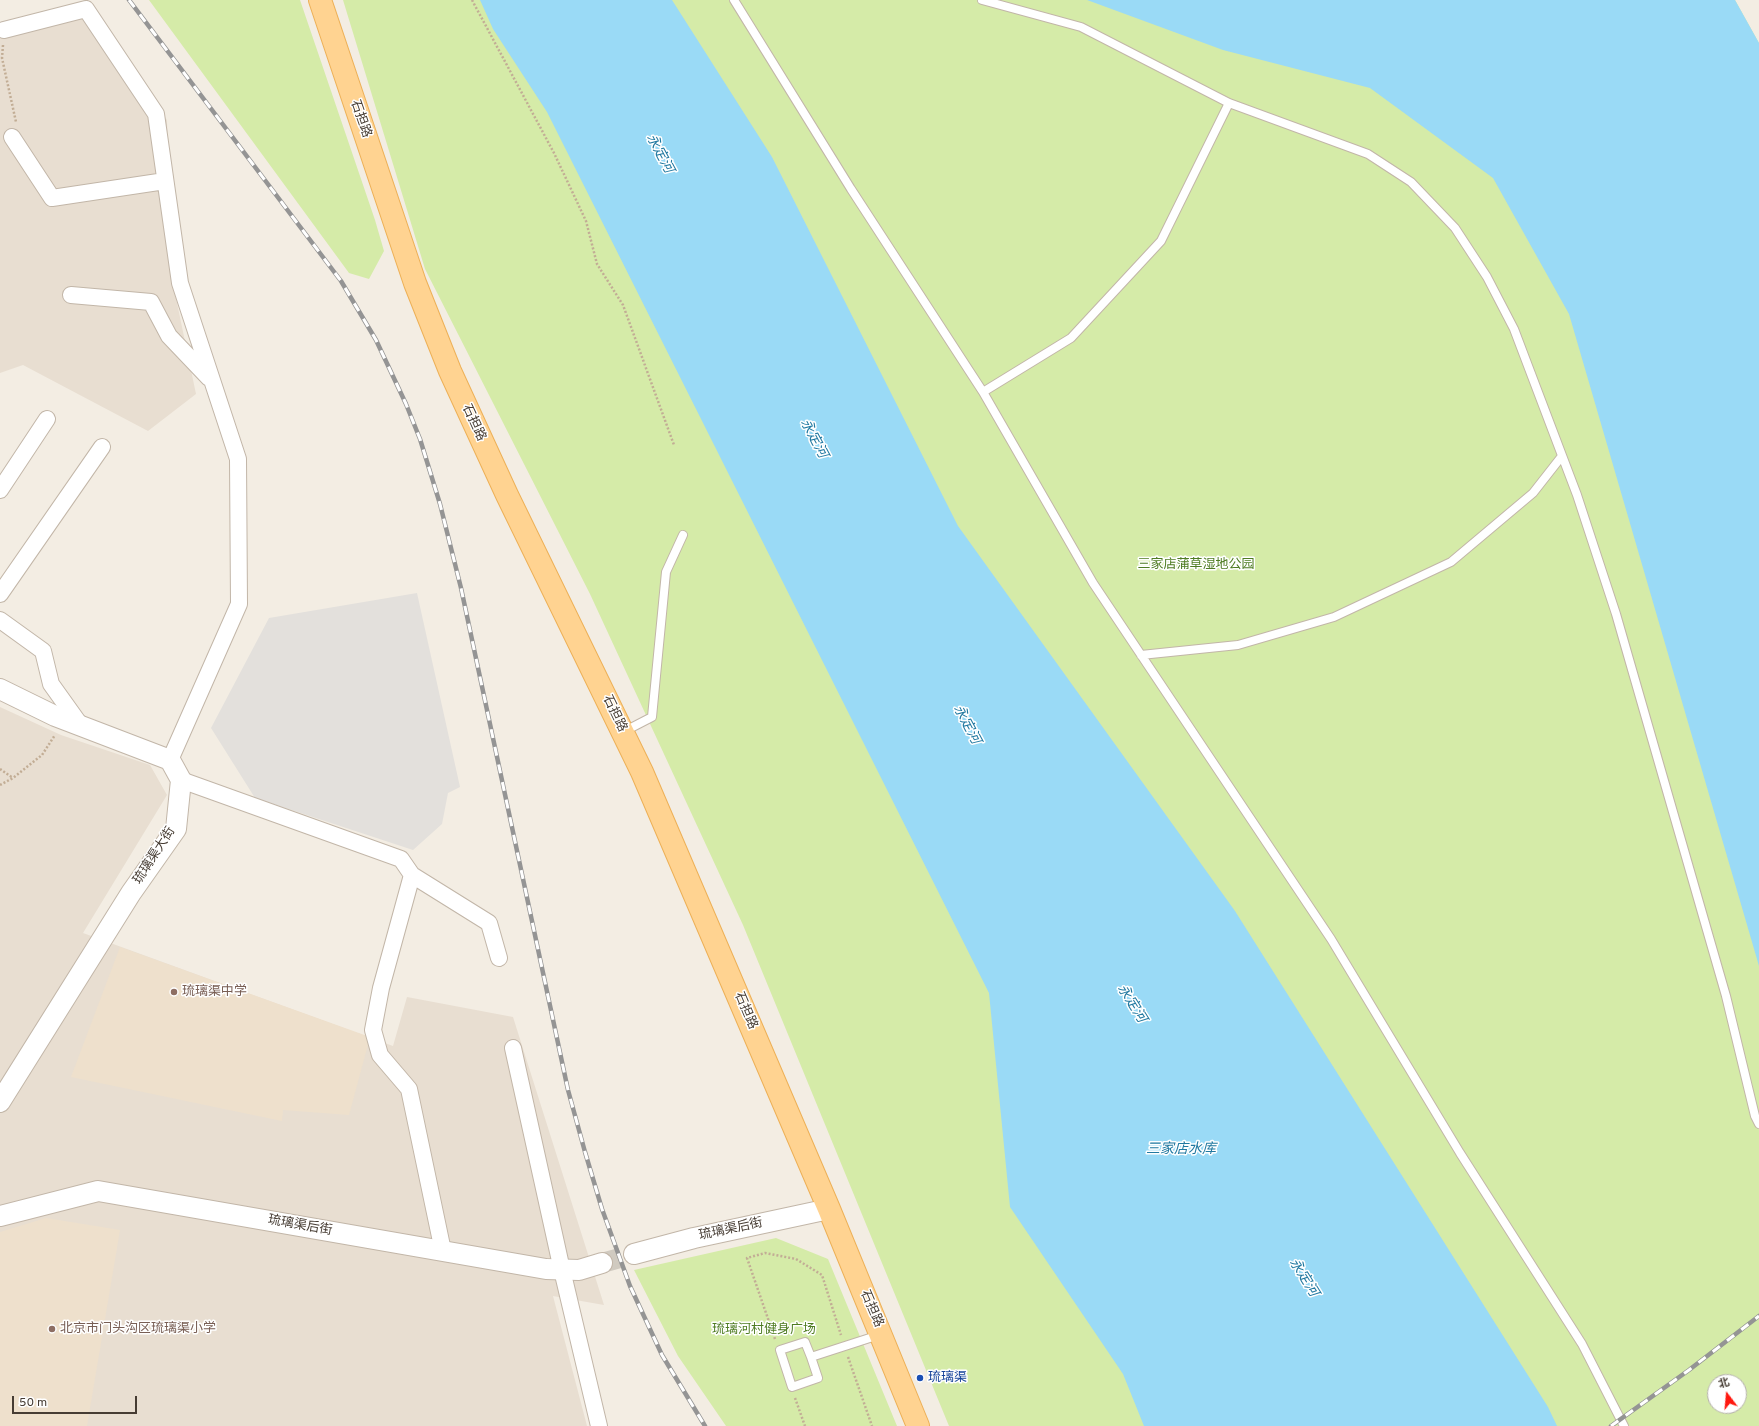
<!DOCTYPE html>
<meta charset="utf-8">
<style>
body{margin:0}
#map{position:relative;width:1759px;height:1426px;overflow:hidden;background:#f3ede3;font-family:Overpass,"Noto Sans SC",sans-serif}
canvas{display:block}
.north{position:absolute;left:1707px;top:1374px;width:40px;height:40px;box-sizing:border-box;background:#fff;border:1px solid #b5b1ad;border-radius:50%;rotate:344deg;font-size:11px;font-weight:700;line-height:16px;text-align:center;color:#463c33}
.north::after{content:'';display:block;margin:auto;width:14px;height:18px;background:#ff180f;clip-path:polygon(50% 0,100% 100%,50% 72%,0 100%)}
.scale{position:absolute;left:12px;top:1396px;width:125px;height:18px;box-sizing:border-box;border:2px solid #463c33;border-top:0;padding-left:5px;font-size:12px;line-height:14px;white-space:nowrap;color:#463c33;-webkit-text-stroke:3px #fff;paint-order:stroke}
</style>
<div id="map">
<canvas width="1759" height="1426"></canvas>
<div class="north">北</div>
<div class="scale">50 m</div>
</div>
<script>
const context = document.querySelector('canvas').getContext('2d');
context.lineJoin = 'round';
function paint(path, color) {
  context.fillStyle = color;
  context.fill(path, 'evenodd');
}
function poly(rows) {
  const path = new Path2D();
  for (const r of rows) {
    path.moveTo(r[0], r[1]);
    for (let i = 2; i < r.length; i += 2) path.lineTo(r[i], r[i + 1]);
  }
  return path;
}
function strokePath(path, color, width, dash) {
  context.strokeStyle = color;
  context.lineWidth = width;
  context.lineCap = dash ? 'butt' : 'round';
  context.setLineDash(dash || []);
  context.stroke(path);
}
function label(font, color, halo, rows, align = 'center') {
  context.font = font + ' Overpass,"Noto Sans SC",sans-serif';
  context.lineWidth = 3;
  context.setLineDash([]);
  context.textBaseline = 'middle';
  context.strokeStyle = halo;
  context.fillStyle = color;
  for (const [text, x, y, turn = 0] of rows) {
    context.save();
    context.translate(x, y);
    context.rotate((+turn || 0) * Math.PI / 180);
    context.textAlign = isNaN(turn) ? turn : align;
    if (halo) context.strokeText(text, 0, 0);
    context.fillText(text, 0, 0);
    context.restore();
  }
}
paint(poly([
 [90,14,167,120,172,279,196,394,148,431,23,365,0,373,0,37],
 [0,707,61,735,150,765,167,795,83,933,393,1046,407,997,513,1017,604,1305,553,1296,587,1426,0,1426]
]), '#e8ded1');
paint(poly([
 [120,947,370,1037,349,1115,283,1110,282,1121,71,1077],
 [46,1218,120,1230,87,1426,0,1426,0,1232]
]), '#eee0cc');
paint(poly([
 [149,0,300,0,375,220,384,251,369,279,349,273],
 [343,0,1735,0,1759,43,1759,1426,949,1426,743,925,590,594,425,269],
 [1715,1382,1739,1382,1739,1406,1715,1406],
 [776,1238,828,1259,897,1426,726,1426,678,1356,634,1270]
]), '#d5eba8');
paint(poly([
 [417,593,460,787,448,793,442,824,413,850,255,798,211,728,269,618]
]), '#e3e0dc');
paint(poly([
 [480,0,672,0,772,157,958,526,1235,911,1548,1407,1557,1426,1144,1426,1123,1374,1010,1207,989,993,547,112,493,29],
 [1087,0,1735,0,1759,43,1759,966,1569,314,1493,178,1370,88,1223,50]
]), '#9adaf6');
strokePath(poly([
 [602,1263,634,1254]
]), '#d0cac0', 20, [20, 10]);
const service = poly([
 [734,0,851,189,983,392,1093,583,1331,939,1460,1153,1582,1344,1624,1426],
 [982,0,1081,27,1229,103,1368,154,1411,182,1455,228,1487,277,1514,329,1577,495,1616,614,1726,996,1755,1116,1759,1124],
 [983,392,1071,338,1161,241,1229,103],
 [1141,655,1238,645,1334,617,1451,562,1533,493,1562,456],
 [623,732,652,717,666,572,683,535],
 [811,1357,805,1342,780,1350,792,1387,818,1378,811,1357,879,1335]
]);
const minor = poly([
 [4,30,86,9,156,114,180,283,238,459,239,604,170,760],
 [12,137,52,198,165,181],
 [71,295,151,302,169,336,209,378],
 [0,490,47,419],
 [0,594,102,447],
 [0,620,43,651,51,684,81,726],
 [181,780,401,859,412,875,381,988,373,1030,380,1055,409,1089,443,1251],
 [412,875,489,923,499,958],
 [513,1048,562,1270,599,1426]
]);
const tertiary = poly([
 [0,689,55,716,170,760,181,780,176,829,131,893,0,1102],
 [0,1216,98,1191,546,1269,579,1270,602,1263],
 [634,1254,694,1238,829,1209]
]);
const primary = poly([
 [320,0,415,283,450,371,507,495,642,772,829,1209,918,1426]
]);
strokePath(service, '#c2b6a8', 10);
strokePath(minor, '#c2b6a8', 18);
strokePath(tertiary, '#c2b6a8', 22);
strokePath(primary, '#edb057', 24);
strokePath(poly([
 [472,0,554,153,586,221,597,264,623,305,674,445],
 [3,45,2,58,16,122],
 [0,769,13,778],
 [0,785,13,778,42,755,55,735],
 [775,1339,747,1258,765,1253,796,1259,822,1275,841,1335],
 [848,1357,872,1426],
 [795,1398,805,1426]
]), '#c2ad95', 2.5, [2, 2]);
strokePath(service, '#fff', 8);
strokePath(minor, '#fff', 16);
strokePath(tertiary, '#fff', 20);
strokePath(primary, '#ffd391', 22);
const rail = poly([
 [129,0,341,281,376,340,406,404,420,439,440,504,461,588,568,1090,585,1152,602,1209,630,1286,662,1355,705,1426],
 [1611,1426,1689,1370,1759,1316]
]);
strokePath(rail, '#949494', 4.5);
strokePath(rail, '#fff', 3, [9]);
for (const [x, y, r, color] of [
 [174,992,4,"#8d6e63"],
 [52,1329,4,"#8d6e63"],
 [920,1378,4,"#1a4fb4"]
]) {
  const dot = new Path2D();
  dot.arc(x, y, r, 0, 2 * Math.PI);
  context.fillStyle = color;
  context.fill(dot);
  strokePath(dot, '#fff', 1.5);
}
label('13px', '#463c33', '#fff', [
 ["石担路",360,119,71],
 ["石担路",473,423,65],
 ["石担路",614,714,64],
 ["琉璃渠大街",155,856,-57],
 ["石担路",745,1011,67],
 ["琉璃渠后街",300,1226,10],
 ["琉璃渠后街",731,1230,-12],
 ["石担路",871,1309,67]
]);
label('13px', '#4e7c22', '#fff', [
 ["三家店蒲草湿地公园",1196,565],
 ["琉璃河村健身广场",764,1330]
]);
label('13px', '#785e54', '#fff', [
 ["琉璃渠中学",182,992],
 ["北京市门头沟区琉璃渠小学",60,1329]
], 'left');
label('13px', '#164399', '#fff', [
 ["琉璃渠",928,1378]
], 'left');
label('italic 14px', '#2179a1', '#fff', [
 ["永定河",659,154,62],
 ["永定河",813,439,62],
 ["永定河",966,725,62],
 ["永定河",1131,1004,58],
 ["三家店水库",1181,1150],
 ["永定河",1303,1278,58]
]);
</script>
